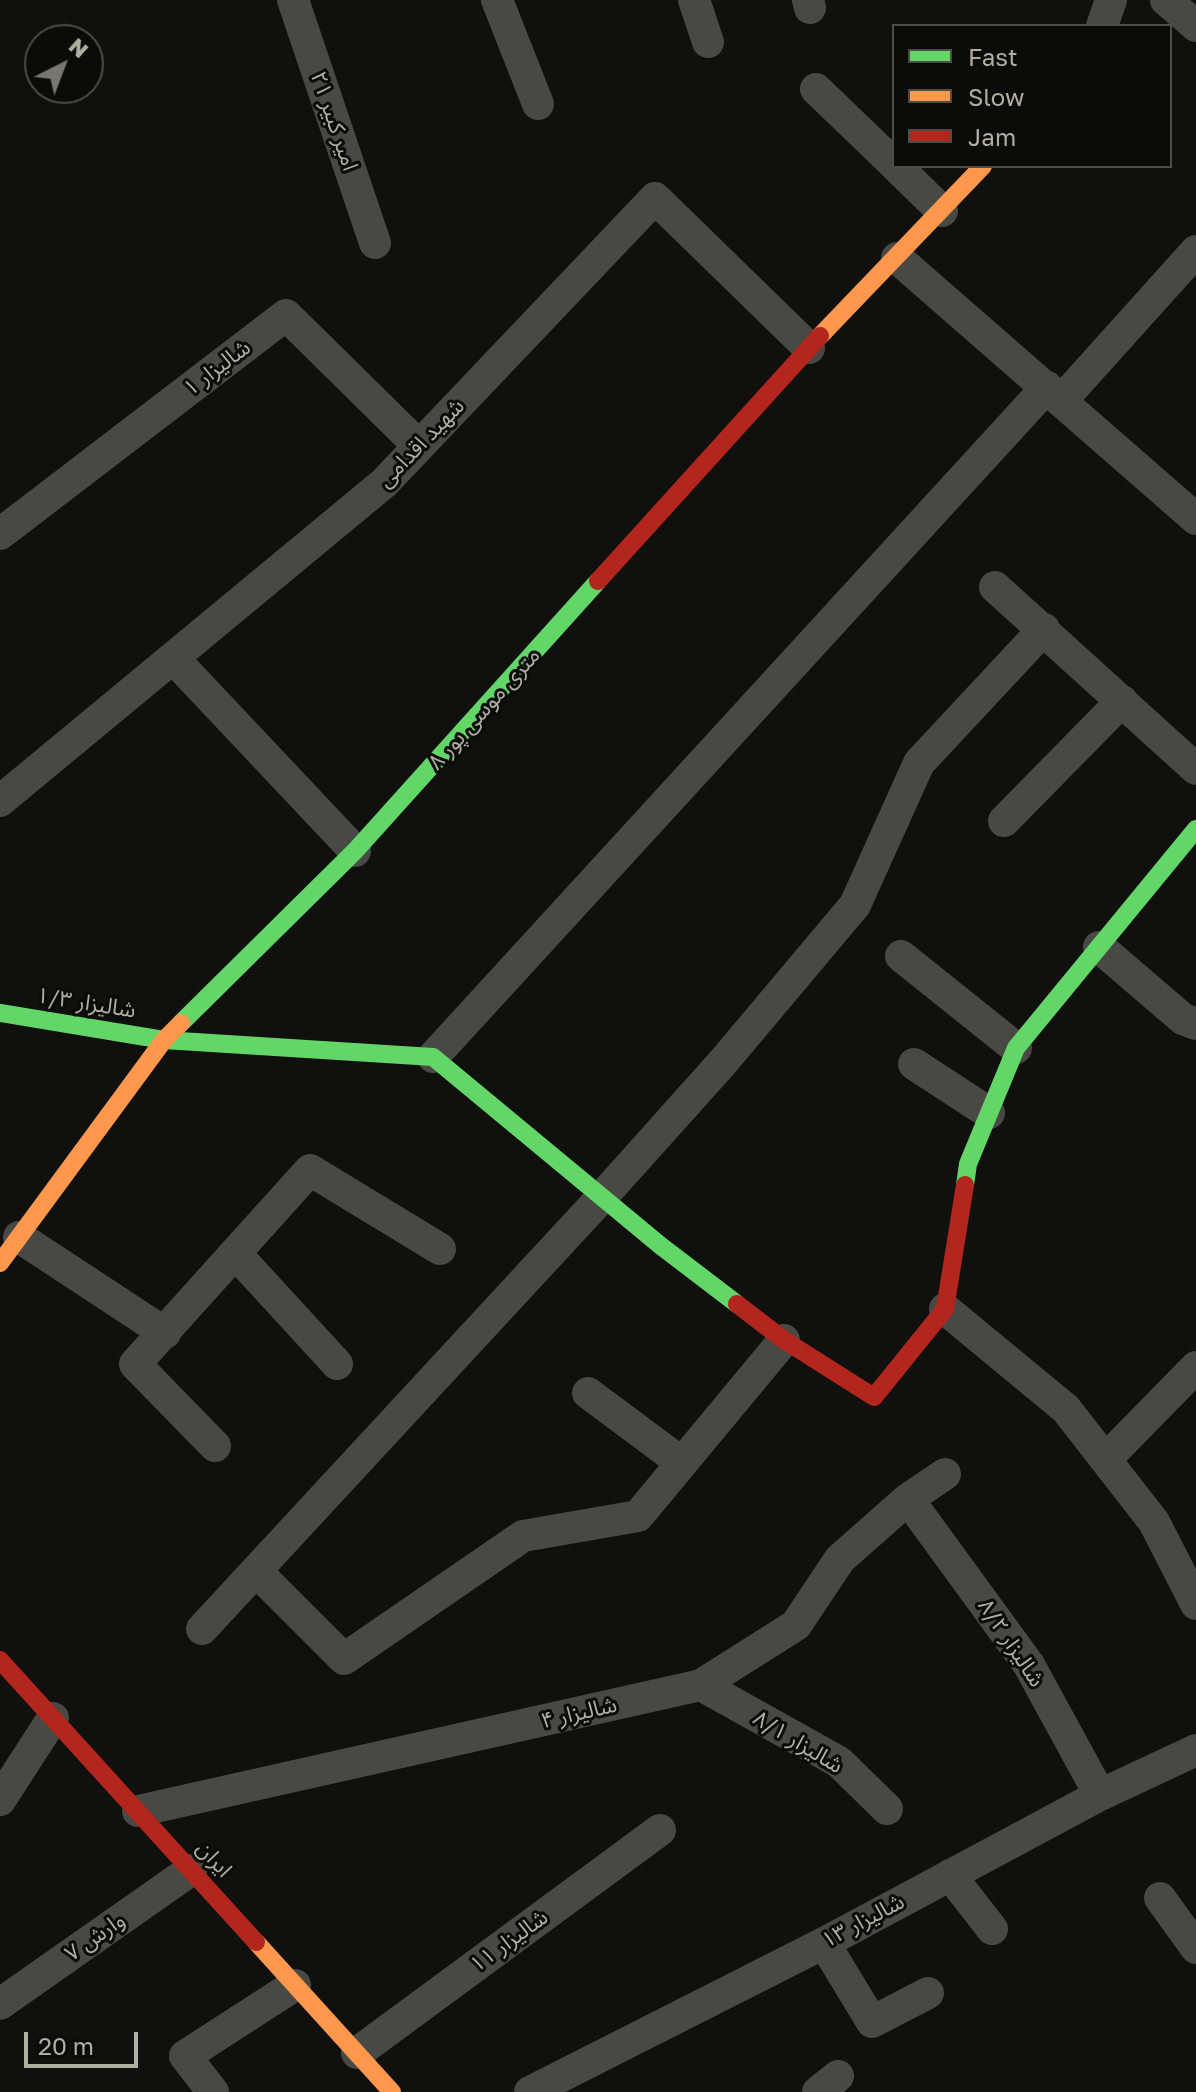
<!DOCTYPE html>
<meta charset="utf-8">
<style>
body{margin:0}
#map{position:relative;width:1196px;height:2092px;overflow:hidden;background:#10100f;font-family:"Golos Text",sans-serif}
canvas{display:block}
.legend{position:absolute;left:892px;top:24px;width:280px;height:144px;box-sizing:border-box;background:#0b0b0a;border:2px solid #4d4d47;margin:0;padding:10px 14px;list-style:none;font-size:24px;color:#afafa2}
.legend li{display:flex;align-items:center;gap:16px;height:40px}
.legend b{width:40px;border:2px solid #4d4d47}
.north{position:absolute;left:24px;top:24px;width:80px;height:80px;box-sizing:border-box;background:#0b0b0a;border:2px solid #4d4d47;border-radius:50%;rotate:42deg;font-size:22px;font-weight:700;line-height:32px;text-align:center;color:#afafa2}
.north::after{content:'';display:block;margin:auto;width:28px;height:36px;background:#77776f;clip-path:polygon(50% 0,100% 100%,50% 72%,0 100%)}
.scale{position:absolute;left:24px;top:2032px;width:114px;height:36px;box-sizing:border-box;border:4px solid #afafa2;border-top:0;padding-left:10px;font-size:24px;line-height:28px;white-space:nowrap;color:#afafa2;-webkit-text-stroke:6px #0b0b0a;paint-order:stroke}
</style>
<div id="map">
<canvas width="1196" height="2092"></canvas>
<ul class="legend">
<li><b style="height:10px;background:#63d668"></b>Fast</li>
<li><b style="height:10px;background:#ff974d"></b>Slow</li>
<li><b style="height:10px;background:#b3261e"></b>Jam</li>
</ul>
<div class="north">N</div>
<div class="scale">20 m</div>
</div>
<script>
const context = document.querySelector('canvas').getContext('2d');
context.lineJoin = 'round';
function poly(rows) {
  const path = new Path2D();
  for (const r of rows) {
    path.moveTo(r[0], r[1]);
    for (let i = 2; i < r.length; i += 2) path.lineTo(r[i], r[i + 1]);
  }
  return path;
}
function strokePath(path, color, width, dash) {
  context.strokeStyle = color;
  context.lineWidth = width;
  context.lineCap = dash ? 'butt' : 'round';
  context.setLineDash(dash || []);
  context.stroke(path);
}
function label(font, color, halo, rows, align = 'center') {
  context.font = font + ' "Golos Text","Noto Sans Arabic",sans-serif';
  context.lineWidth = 6;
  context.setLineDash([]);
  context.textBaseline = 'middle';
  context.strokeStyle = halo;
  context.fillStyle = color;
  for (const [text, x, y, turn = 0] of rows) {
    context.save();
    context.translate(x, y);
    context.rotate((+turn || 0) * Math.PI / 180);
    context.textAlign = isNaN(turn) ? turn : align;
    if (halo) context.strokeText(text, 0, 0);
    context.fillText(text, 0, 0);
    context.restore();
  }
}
strokePath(poly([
 [293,0,375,243],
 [497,0,538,104],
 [694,0,708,42],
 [808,0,810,8],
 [1166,0,1196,26],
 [1102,26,1111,0],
 [816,89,894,164],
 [896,166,942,211],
 [897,258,1196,519],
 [1062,400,1196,251],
 [0,534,286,315,419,446],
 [995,587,1196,769],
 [173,658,355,851],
 [0,801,384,483,655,198,809,348],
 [1004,821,1122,701],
 [1099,947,1183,1019,1196,1024],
 [901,956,1016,1048],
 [433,1057,1047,387],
 [914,1064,989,1113],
 [19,1237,165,1333],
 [236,1254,337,1364],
 [945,1309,1066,1409,1154,1522,1196,1604],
 [588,1393,682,1463],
 [215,1446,135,1364,310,1170,440,1249],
 [1106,1459,1196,1367],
 [908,1499,1029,1665,1100,1795],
 [256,1571,344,1659,523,1536,638,1516,784,1340],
 [202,1629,602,1197,723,1062,855,905,919,763,1044,629],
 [701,1685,839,1762,887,1809],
 [0,1800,53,1718],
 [138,1811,701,1685,796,1625,840,1559,908,1499,945,1474],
 [950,1875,992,1929],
 [1160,1898,1196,1948],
 [824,1943,872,2022,928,1993],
 [0,2004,191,1870],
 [357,2053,660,1830],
 [213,2092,185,2056,295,1985],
 [530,2092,824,1943,1100,1795,1196,1750],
 [818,2092,838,2076]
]), '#484844', 32);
strokePath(poly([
 [0,1013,164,1040,433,1057,661,1246,737,1304],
 [181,1023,355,851,598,581],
 [965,1185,968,1164,1016,1048,1196,829]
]), '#63d668', 18);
strokePath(poly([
 [820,336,983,166],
 [0,1263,164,1040,181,1023],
 [256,1942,392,2092]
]), '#ff974d', 18);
strokePath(poly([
 [598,581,820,336],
 [737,1304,784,1340,874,1397,945,1309,965,1185],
 [0,1660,256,1942]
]), '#b3261e', 18);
label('22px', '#afafa2', '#0b0b0a', [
 ["امیر کبیر ۲۱",334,121,71],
 ["شاليزار ۱",217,368,-37],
 ["شهید اقدامی",421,443,-46],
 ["۸ متری موسی پور",484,709,-48],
 ["شالیزار ۱/۳",86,1003,9],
 ["شالیزار ۸/۲",1011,1643,56],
 ["شالیزار ۴",579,1713,-13],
 ["شالیزار ۸/۱",798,1742,31],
 ["ایران",214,1859,48],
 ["شالیزار ۱۳",863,1921,-28],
 ["وارش ۷",95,1937,-35],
 ["شالیزار ۱۱",509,1941,-36]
]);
</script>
